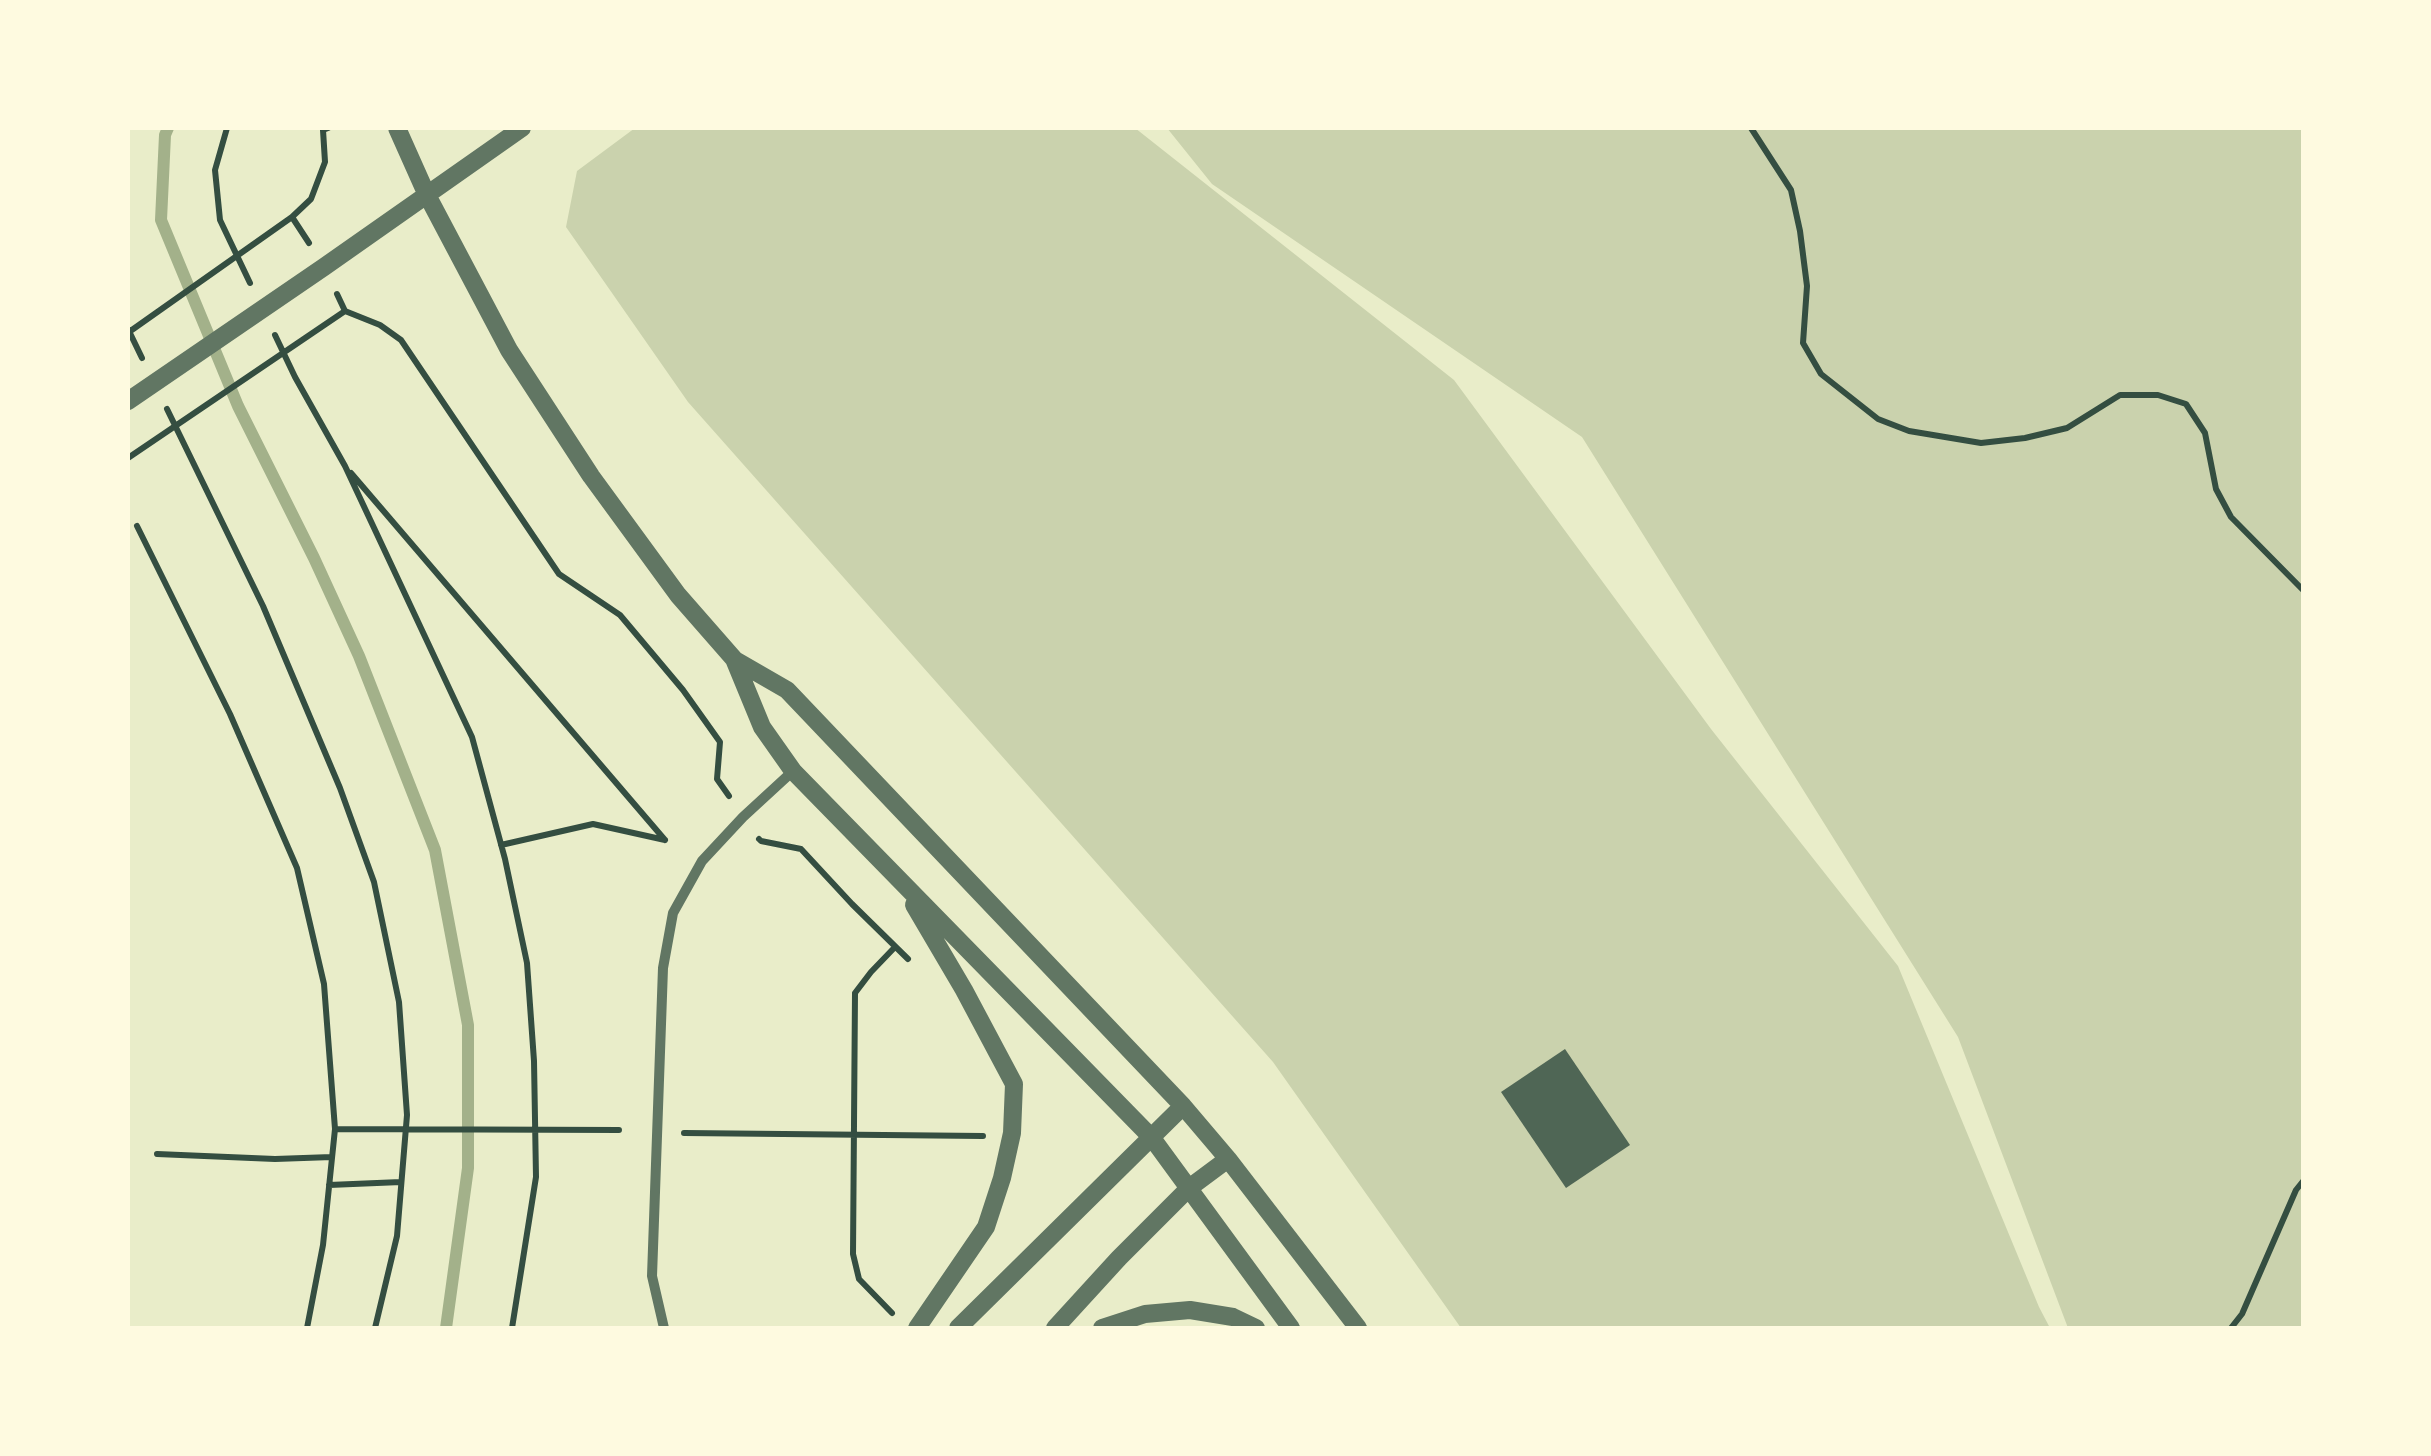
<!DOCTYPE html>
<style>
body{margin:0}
#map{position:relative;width:2431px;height:1456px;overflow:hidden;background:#e9edc9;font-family:"Crimson Pro",serif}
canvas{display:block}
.frame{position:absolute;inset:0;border:130px solid #fefae0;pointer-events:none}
</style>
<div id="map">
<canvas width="2431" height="1456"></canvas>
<div class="frame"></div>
</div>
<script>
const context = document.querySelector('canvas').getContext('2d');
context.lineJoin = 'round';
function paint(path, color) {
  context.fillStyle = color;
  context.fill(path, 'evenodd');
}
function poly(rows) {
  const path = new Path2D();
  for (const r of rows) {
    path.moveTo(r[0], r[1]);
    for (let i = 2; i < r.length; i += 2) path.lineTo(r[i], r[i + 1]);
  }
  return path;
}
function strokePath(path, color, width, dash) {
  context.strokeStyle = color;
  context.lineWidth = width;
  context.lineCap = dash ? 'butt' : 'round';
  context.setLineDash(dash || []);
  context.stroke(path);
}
paint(poly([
 [635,128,1135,128,1454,380,1711,729,1898,966,2039,1307,2050,1328,1461,1328,1273,1062,688,402,566,227,577,171],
 [1167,128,2303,128,2303,1328,2068,1328,1958,1037,1582,437,1212,184]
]), '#cad2ad');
strokePath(poly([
 [168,128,165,135,161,220,238,406,314,558,359,656,435,850,468,1025,468,1168,446,1328]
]), '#a3b18a', 12);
paint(poly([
 [1565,1049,1630,1145,1566,1188,1501,1092]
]), '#4f6655');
strokePath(poly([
 [227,128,215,170,220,220,250,283],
 [1751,128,1791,190,1800,231,1807,286,1803,343,1821,374,1878,419,1909,431,1981,443,2025,438,2067,428,2120,395,2158,395,2186,404,2205,433,2216,489,2231,517,2304,591],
 [309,243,292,217,311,199,325,162,323,130,328,128],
 [337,294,345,311,380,325,401,340,559,574,620,615,683,690,720,742,717,779,729,796],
 [128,329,142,358],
 [129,332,292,217],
 [275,335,295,377,345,466,472,737,505,859,527,963,534,1061,536,1177,512,1328],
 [167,409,263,606,340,788,374,882,399,1002,407,1115,397,1236,375,1328],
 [128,458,345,311],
 [351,473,665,840],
 [137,526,230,714,297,868,324,984,335,1129,323,1245,307,1328],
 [759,839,761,841,801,849,852,904,908,959],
 [501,845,593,824,665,840],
 [335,1129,619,1130],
 [684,1133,983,1136],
 [157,1154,275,1159,332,1157],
 [329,1185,401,1182],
 [892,1313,859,1279,853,1254,855,993,871,972,895,947],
 [2231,1328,2242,1314,2296,1190,2304,1180]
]), '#344e41', 6);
strokePath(poly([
 [664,1328,652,1276,663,968,673,913,702,861,743,817,793,771]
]), '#617663', 10);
strokePath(poly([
 [397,128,426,193,509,350,591,476,678,595,734,659,762,727,793,771,1152,1138,1291,1328],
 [128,401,324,267,522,128],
 [735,660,787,690,1183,1106,1228,1159,1358,1328],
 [914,905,964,990,1014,1084,1012,1133,1002,1178,986,1227,917,1328],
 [958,1328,1183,1106],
 [1055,1328,1119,1258,1189,1188,1228,1159],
 [1102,1328,1145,1314,1190,1310,1233,1317,1256,1328]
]), '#617663', 18);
</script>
